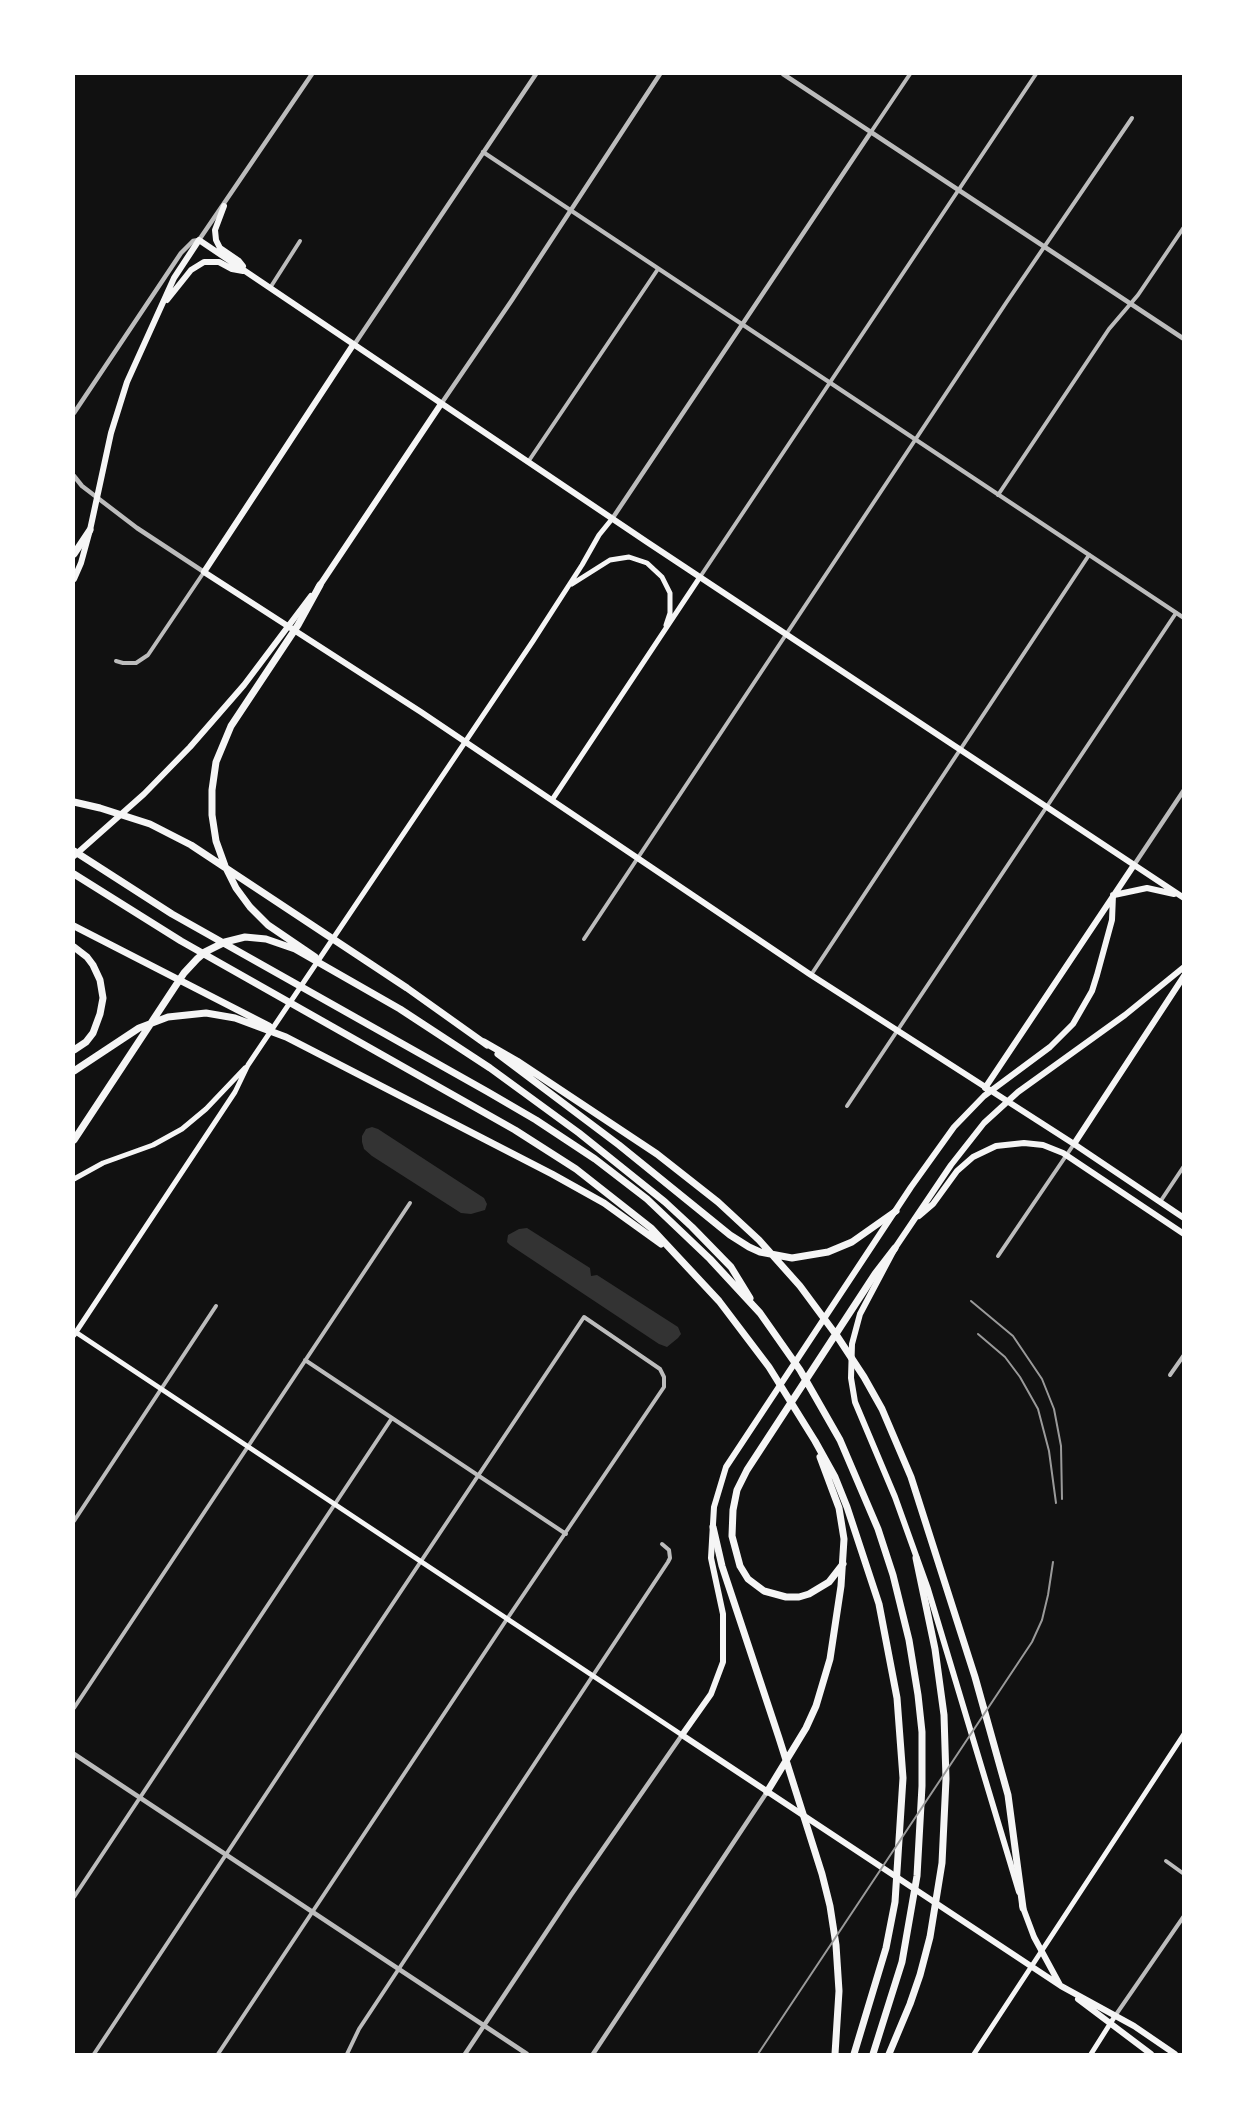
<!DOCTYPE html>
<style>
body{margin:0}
#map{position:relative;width:1257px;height:2128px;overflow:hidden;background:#111;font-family:Jost,sans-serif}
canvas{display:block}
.frame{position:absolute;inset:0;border:75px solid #fff;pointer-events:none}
</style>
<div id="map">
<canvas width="1257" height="2128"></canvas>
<div class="frame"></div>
</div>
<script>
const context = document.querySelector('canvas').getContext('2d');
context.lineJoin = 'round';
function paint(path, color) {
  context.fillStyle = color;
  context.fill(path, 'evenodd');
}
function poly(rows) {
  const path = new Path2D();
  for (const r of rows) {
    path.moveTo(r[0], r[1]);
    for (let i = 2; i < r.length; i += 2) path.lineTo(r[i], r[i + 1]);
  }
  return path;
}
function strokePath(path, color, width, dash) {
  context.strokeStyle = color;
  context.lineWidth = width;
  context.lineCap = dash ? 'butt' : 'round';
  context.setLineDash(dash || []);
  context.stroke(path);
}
paint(poly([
 [372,1127,378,1129,484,1198,487,1204,485,1210,471,1214,461,1213,372,1156,364,1149,362,1142,362,1136,366,1129],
 [527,1228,590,1268,591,1276,597,1275,678,1327,681,1334,678,1338,667,1347,659,1344,510,1245,507,1242,508,1235,519,1229]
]), '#333');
strokePath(poly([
 [871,132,910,74],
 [270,288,300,241],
 [528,462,658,269],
 [998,495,1109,329,1138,295,1184,227],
 [700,577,1036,74],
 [116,661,123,663,136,663,148,655,204,572],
 [584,939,1006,303,1132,118],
 [811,975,1089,555],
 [847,1106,1176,613],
 [1160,1202,1184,1166],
 [998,1256,1074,1144],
 [305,1360,566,1534],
 [1170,1375,1184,1355],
 [74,1521,216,1306],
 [74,1708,410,1203],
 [1166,1861,1184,1874],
 [74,1897,392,1418],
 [1115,2016,1184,1916],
 [94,2054,317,1717,584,1317,660,1369,664,1377,664,1387,507,1619,218,2054],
 [347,2054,359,2029,668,1562,670,1558,669,1550,662,1544]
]), '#bcbcbc', 4);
strokePath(poly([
 [783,74,1184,339],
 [483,152,1184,618],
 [354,345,536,74],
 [441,404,512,300,660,74],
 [74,413,181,253,193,241,199,240,312,74],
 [74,476,82,486,137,528,204,572],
 [612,519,871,132],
 [1134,865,1184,790],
 [74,1754,527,2054],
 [465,2054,571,1895,682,1735],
 [593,2054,767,1792]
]), '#bcbcbc', 4.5);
strokePath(poly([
 [572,584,610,560,629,557,647,563,662,577,670,593,670,613,666,625],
 [552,800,700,577],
 [74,1179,103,1163,153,1145,182,1129,206,1109,245,1068],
 [74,1331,682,1735],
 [74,1335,235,1092,248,1065,533,641,582,565,599,535,612,519],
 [974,2054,1184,1734],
 [1091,2054,1115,2016]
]), '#f5f5f5', 5);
strokePath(poly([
 [224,206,215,230,216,240,220,248,239,261,243,266],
 [167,300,191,270,204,262,219,262,232,269,243,271],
 [353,345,204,572,421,712,811,975,1074,1144,1184,1218],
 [74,579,81,563,90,530,111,433,127,382,174,278,199,240,647,542,1184,898],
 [318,588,441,404],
 [74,856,144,794,190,747,244,685,311,596],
 [1113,895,1112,920,1097,975,1092,991,1073,1024,1050,1047,984,1096,954,1127,911,1187,726,1467,714,1507,711,1558,723,1614,723,1662,711,1694,682,1735,1061,1986,1134,2026,1175,2054],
 [1114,895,1147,888,1174,894],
 [985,1088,1134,865],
 [1074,1144,1184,976],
 [919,1216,933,1204,957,1171,973,1157,996,1146,1024,1143,1043,1145,1063,1153,1184,1234],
 [1019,1892,928,1589,895,1497,855,1402,851,1378,852,1344,860,1314,895,1248,951,1165,984,1123,1018,1092,1125,1015,1184,967],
 [1022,1905,1034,1937,1060,1985],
 [1078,1999,1151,2054]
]), '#f5f5f5', 6);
strokePath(poly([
 [74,554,90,530],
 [74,802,100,808,150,824,191,845,407,988,487,1045],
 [74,851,172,914,488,1092,536,1120,595,1159,647,1199,710,1259,760,1313,800,1370,840,1440,878,1529,893,1575,909,1640,918,1695,922,1732,922,1786,917,1876,902,1962,873,2054],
 [74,874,181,941,515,1130,576,1169,651,1228,719,1301,769,1367,815,1441,835,1477,847,1507,879,1604,897,1698,903,1778,895,1902,886,1948,854,2054],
 [74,926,269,1026],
 [74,947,87,957,93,965,100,980,103,998,100,1014,93,1033,86,1042,74,1050],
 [315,957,268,925,250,907,236,888,225,866,216,841,212,815,212,790,216,762,231,726,298,625,320,585],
 [484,1042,517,1061,657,1154,718,1202,759,1240,800,1286,837,1336,864,1377,882,1409,911,1477,975,1677,1008,1795,1023,1908],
 [498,1054,619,1145,730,1235,749,1247,760,1252,792,1258,828,1252,852,1242,896,1211],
 [74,1071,139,1028,168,1017,206,1013,235,1018,286,1037,552,1174,604,1203,661,1244],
 [74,1140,184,973,197,959,205,952,225,942,245,937,266,939,295,949,400,1009,490,1068,579,1133,665,1202,692,1227,731,1267,750,1298],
 [713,1527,722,1566,779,1738,822,1874,830,1906,836,1945,839,1991,835,2054],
 [843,1564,829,1582,809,1594,799,1597,786,1597,764,1591,748,1579,740,1566,732,1536,733,1510,737,1490,747,1470,875,1274,895,1248],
 [767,1792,806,1728,816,1706,830,1659,841,1586,844,1539,839,1508,820,1457],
 [889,2054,910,2004,920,1975,930,1937,942,1863,946,1779,944,1715,935,1649,916,1558]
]), '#f5f5f5', 7);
strokePath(poly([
 [971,1301,1013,1336,1042,1379,1054,1409,1061,1446,1062,1499],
 [978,1334,1005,1357,1020,1377,1038,1409,1049,1451,1056,1503],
 [758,2054,1032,1642,1042,1620,1048,1595,1053,1562]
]), '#9a9a9a', 2);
</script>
